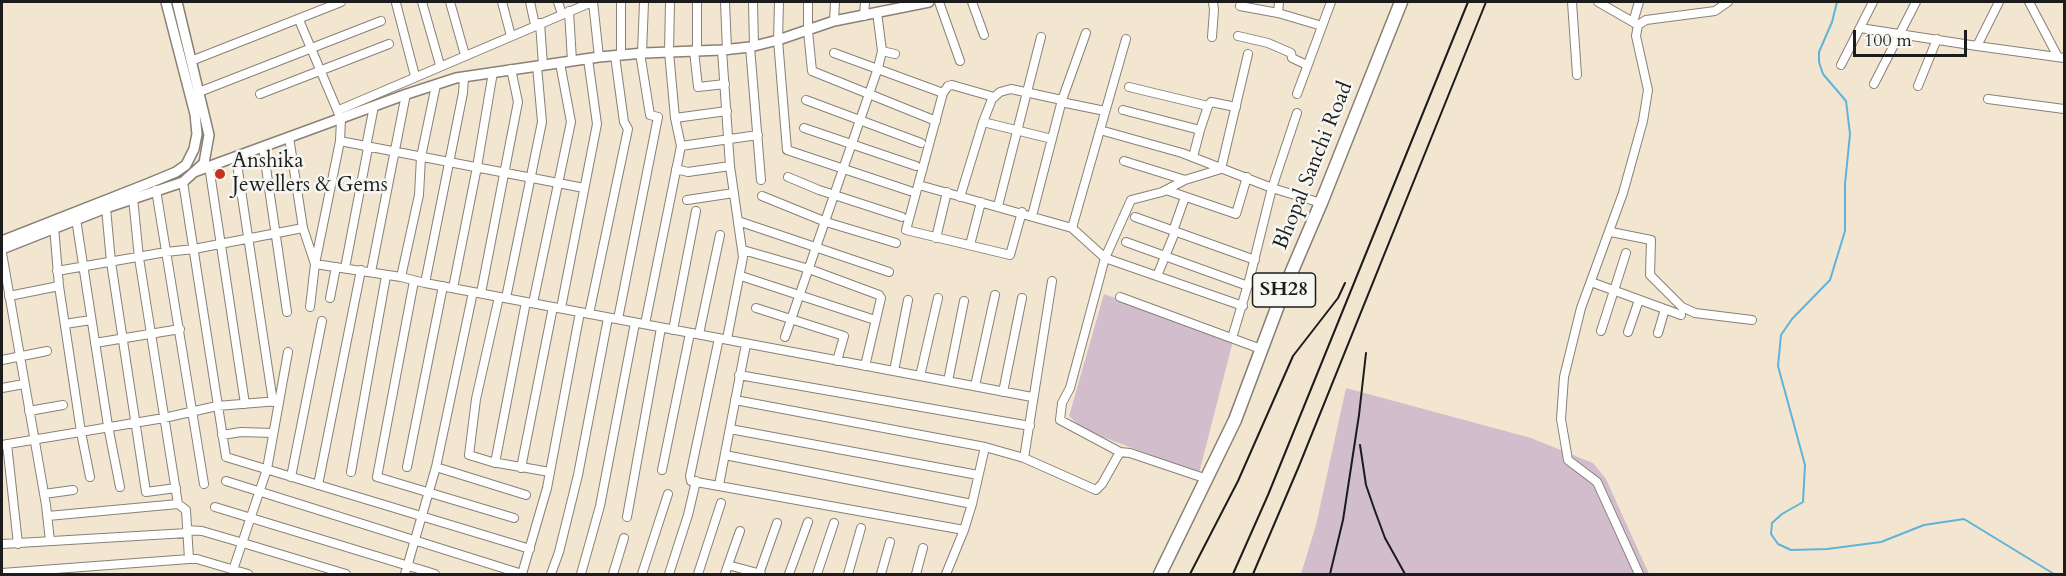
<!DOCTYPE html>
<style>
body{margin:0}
#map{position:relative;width:2066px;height:576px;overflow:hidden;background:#f3e6d1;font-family:Cardo,serif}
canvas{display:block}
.frame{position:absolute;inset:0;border:3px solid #1c1c1c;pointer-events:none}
.scale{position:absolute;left:1853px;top:30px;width:114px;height:27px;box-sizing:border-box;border:3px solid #1c1c1c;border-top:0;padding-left:8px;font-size:18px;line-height:21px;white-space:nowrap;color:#1c1c1c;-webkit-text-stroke:4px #f6f6f2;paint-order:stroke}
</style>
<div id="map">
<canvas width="2066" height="576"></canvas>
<div class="frame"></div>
<div class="scale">100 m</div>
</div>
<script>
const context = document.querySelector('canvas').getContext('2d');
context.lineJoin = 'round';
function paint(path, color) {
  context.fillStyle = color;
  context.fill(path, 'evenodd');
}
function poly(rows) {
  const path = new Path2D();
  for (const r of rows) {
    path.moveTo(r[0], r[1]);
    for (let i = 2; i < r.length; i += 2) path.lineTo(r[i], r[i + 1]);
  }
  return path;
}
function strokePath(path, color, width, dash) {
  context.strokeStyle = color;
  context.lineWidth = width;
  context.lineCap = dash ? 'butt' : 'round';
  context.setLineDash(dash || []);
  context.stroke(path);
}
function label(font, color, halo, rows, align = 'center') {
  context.font = font + ' Cardo,serif';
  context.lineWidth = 5;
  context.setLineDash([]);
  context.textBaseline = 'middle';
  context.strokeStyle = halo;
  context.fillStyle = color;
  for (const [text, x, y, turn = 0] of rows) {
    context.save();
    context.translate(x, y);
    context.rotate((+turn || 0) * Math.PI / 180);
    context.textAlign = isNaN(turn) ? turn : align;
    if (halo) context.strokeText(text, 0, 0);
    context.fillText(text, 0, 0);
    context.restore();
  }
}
paint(poly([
 [1104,294,1233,341,1199,473,1084,430,1069,416],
 [1346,388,1531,438,1593,463,1606,479,1649,574,1301,574,1316,525]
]), '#d1bdcb');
strokePath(poly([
 [1837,2,1832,22,1819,52,1819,62,1823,74,1846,101,1850,134,1845,184,1845,231,1830,280,1792,319,1781,335,1778,366,1805,465,1803,502,1782,514,1772,523,1771,534,1778,544,1791,550,1827,549,1881,542,1924,525,1964,519,2054,574]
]), '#5fb3db', 2);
const minor = poly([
 [422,2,440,65],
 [450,2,465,55],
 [502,2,511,36],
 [530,2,535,25],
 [558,2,562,14],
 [593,2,599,57],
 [621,2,621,55],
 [697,2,697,51],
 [725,2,727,50],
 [753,2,754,46],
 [779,2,778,40,787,150,910,191],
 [808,2,808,31,812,71,936,121],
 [939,2,960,61],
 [972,2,984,35],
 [1572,2,1577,75],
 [1598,2,1638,25],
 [1999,2,1977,46,2064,58],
 [2029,2,2058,57],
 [396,3,415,76],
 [1240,6,1278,13,1322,26],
 [569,11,572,61],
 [1278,13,1279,2],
 [864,16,865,2],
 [299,20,341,119,340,141,315,264,310,307],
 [834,21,835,2],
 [1633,22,1639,2],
 [540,23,543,65],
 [1860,28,1977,46],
 [1238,36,1268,43,1291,53,1292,58,1307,65],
 [1212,37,1214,10,1213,2],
 [750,47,761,180],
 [722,50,730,166,743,257,727,339],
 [694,51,698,87,725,84],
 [882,51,895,54],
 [642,53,644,2],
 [834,53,943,93],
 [191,61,341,2],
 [1841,65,1873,2],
 [1874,84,1916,2],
 [1918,86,1937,39],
 [1129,87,1208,106,1200,130],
 [199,92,381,21],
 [260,94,389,44],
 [1297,94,1331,2],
 [994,97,952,85,948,86,943,93,906,230,1010,255,1022,212],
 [1988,99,2064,109],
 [806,100,921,143],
 [1061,102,1105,111],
 [1208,106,1211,102,1236,107],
 [339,110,592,2],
 [1123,110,1200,130,1193,157],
 [675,118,727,111],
 [983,122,1052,139],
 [804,128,916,166],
 [1100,130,1182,153,1272,188,1321,203],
 [289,137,303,228,315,264,401,277,425,283,1032,397],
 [340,141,584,188],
 [681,146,758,135],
 [263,147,287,312],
 [366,147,374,106],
 [236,157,273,402],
 [1124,161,1185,180,1221,169,1248,54],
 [209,166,245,404],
 [676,169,688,172,730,166],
 [788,177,819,190,902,217],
 [183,182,226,457,530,549],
 [919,185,1072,228,1105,258,1243,306],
 [156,190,204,484],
 [1166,190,1236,214,1247,177],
 [762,196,826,222,896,243],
 [960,197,983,122,992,99,1000,92,1011,89,1062,100],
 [133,198,139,258,178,504,186,510,189,559],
 [687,200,734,193],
 [998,206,1041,37],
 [106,208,111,262,146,492,176,488],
 [1032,216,1062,100,1086,33],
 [1135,217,1255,260],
 [76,219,108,426,120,487],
 [738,221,889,272],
 [54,227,59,286,81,432,90,477],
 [1072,228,1126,39],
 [1173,231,1185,197],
 [1611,232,1651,240,1650,275,1682,307,1695,313,1752,320],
 [936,238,947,192],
 [1126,242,1248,286],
 [970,245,981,202],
 [743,250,809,269,879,295,881,298,865,366],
 [2,253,46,505,50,541],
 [345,268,368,148],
 [57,271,166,252,194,249,303,228],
 [371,272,406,94],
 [741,276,875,320],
 [1157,276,1175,232],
 [401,277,419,195,421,157,436,85],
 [414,281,377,477,514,518],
 [1249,281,1283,292],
 [1591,282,1681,315],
 [425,283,463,93,464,77],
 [453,288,477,167,493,72],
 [481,293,518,102,511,69],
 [9,296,59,286],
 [499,297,476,399,469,455,492,462,550,472],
 [1120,297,1261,349],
 [330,298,336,267],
 [506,298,542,122,537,66],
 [533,303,571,122,560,63],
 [561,308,597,124,588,59],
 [756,308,844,336,837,361],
 [589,314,628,129,624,122,615,56],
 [618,319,658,117,650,115,640,53],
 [65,324,91,320],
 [645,324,681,146,675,118,669,52,670,2],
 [673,330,696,211],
 [1601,331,1626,253],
 [1628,332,1639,300],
 [1658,333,1665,309],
 [699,334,720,235],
 [785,337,878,68,882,51,877,12],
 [719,338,690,476,691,481,964,530,972,504,985,447,1024,458,1096,490,1102,484,1120,452,1130,453,1207,479],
 [1232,338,1249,281,1272,188,1297,113],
 [95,343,180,329],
 [2,360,47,351],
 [894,371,908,300],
 [739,375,1030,426],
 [920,376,938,298],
 [948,381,964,301],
 [975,386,995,295],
 [2,388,24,384],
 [1003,392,1022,298],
 [735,400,985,447],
 [29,411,63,405],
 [730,429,978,475],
 [222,435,241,432,273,433],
 [7,444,18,544],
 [2,445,164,418,217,406,278,401],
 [1120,452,1060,420,1062,403,1070,388,1105,258,1131,200,1162,192,1185,180],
 [725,455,972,504],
 [1024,458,1052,281],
 [495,463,526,302],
 [407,467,443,286],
 [436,467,526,495],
 [521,468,553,307],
 [662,470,690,333],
 [351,472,386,276],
 [291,477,322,321],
 [226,481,522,574],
 [318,485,361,270],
 [719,485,746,344],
 [44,494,73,490],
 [215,507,435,574],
 [48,516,178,504],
 [627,517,661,328],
 [187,530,202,531,243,543,346,574],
 [2,544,187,533],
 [728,565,740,531],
 [233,570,267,469,288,352],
 [2,573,189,559,197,559,248,574],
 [405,574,436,467,473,292],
 [522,574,547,488,580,312],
 [551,574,559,552,578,475,608,318],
 [581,574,600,506,635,323],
 [613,574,624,538],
 [642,574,668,494],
 [669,574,688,515,696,481],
 [698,574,721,503],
 [725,574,728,565,761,574],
 [759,574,777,523],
 [789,574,808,522],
 [817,574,834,523],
 [848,574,861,528],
 [881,574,890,542],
 [916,574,923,548],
 [946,574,964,530],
 [1639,574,1597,482,1568,460,1561,419,1564,377,1581,308,1623,193,1643,121,1648,90,1636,36,1638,25,1646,20,1715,11,1728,2]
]);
const tertiary = poly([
 [194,172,407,94,456,78,599,57,644,53,722,50,750,47,778,40,834,21,929,2],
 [2,241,147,184,176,172,186,165,194,149,197,134,195,114,166,2],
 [2,249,106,208,183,182,204,163,209,135,177,2]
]);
const primary = poly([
 [1160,574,1235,420,1283,292,1321,203,1401,2]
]);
strokePath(minor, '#888176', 10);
strokePath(tertiary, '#888176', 12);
strokePath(primary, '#888176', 15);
strokePath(minor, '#fff', 8);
strokePath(tertiary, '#fff', 9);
strokePath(primary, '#fff', 12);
strokePath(poly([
 [1360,445,1366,485,1375,511,1385,538,1405,574],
 [1190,574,1238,481,1293,356,1338,298,1345,283],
 [1233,574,1268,495,1468,2],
 [1253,574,1299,466,1486,2],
 [1330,574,1343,520,1359,415,1366,353]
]), '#1c1c1c', 2);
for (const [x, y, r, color] of [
 [220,174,6,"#c8321e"]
]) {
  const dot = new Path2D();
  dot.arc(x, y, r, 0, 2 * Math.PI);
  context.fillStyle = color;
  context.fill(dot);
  strokePath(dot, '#f6f6f2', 2);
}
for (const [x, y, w] of [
 [1284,290,63]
]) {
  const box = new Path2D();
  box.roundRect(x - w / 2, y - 17, w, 34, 4.5);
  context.fillStyle = '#f6f6f2';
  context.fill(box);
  strokePath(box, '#1c1c1c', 1.5);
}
label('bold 20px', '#1c1c1c', null, [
 ["SH28",1284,290]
]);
label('21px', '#1c1c1c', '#f6f6f2', [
 ["Anshika",232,162],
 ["Jewellers & Gems",232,186]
], 'left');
label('21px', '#1c1c1c', '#f6f6f2', [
 ["Bhopal Sanchi Road",1314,166,-68]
]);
</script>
